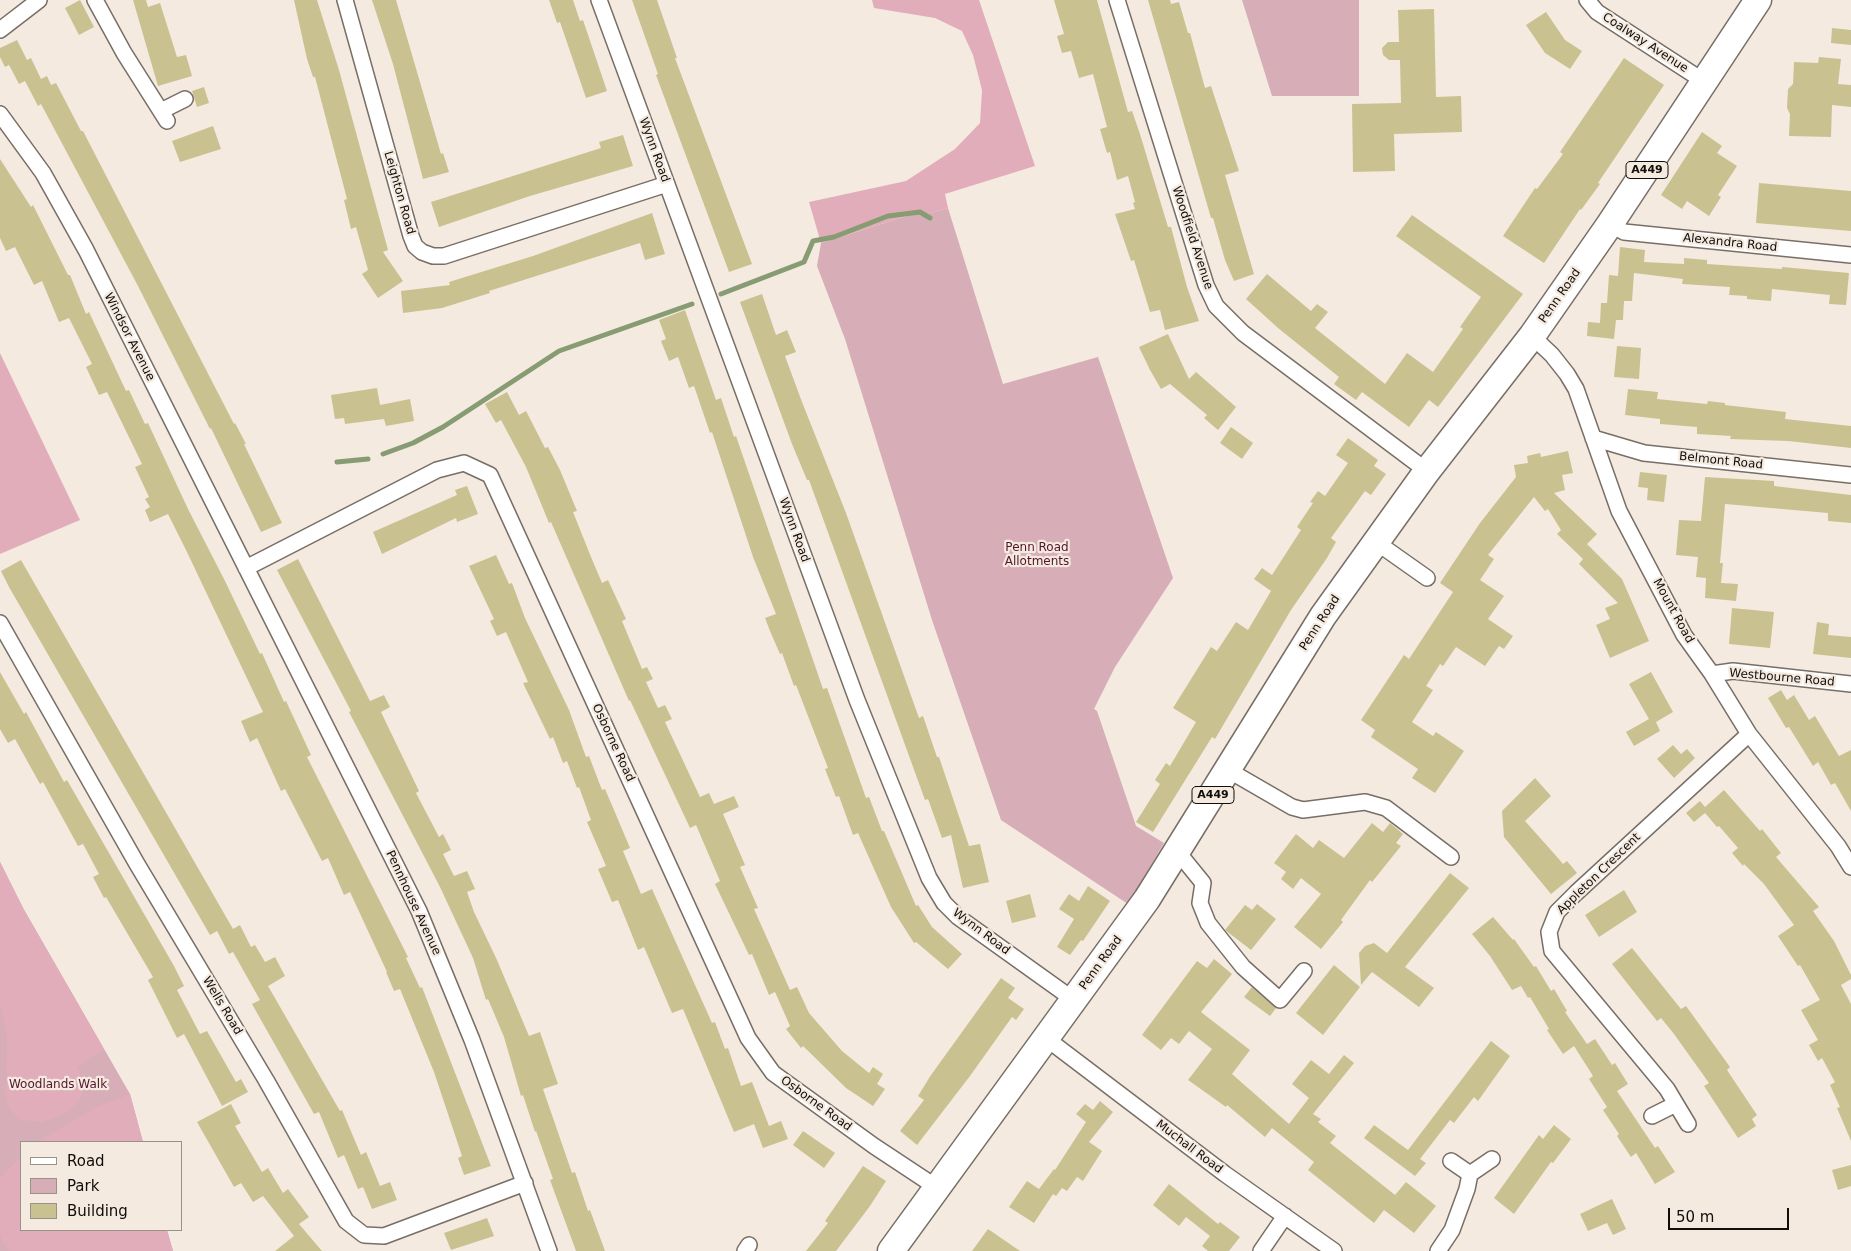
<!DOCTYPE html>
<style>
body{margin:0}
#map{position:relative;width:1851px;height:1251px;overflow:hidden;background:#f5eae0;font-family:"DejaVu Sans",sans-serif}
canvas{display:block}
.legend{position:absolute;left:20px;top:1141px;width:162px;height:90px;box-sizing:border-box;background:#f5eae0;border:1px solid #99928a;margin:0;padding:6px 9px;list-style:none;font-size:15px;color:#100d0a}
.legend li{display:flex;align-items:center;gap:10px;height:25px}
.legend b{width:25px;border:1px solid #99928a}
.scale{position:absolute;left:1668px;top:1208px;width:121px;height:22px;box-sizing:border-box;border:2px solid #100d0a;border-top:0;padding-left:6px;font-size:15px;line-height:18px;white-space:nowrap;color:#100d0a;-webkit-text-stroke:4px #f5eae0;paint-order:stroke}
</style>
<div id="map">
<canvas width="1851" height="1251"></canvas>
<ul class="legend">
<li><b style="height:6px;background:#fff"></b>Road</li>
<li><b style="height:14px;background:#d7adb7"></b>Park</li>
<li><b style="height:14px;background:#cac191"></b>Building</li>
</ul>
<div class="scale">50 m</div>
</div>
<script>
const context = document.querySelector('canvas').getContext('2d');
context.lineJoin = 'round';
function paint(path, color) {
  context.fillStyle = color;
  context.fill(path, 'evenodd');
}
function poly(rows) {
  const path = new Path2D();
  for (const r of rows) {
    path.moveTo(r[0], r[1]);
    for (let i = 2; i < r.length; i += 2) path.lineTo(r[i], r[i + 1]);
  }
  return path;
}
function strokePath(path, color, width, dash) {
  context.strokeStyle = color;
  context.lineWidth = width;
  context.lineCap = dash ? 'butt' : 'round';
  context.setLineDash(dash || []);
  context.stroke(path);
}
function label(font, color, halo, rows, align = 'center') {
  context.font = font + ' "DejaVu Sans",sans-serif';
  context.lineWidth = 4.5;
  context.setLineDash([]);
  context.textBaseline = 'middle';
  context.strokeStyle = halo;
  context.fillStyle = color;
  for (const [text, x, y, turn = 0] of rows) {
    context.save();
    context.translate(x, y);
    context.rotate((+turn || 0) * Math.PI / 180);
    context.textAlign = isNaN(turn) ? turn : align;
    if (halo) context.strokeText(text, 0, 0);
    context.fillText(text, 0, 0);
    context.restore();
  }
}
paint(poly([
 [1242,0,1359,0,1359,96,1272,96],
 [948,208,1003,384,1098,357,1173,578,1115,667,1094,709,1097,711,1136,826,1164,843,1128,904,1001,820,932,620,845,339,817,266,821,243,913,214,931,213],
 [0,862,23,908,130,1094,143,1142,21,1142,21,1230,167,1230,173,1251,0,1251]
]), '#d7adb7');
paint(poly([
 [872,0,979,0,1035,166,945,194,948,208,931,213,913,214,821,243,809,202,906,181,955,149,980,123,982,90,973,55,962,31,935,18,874,8],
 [0,353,80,520,0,554],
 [0,862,23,908,104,1049,77,1067,85,1087,80,1098,69,1112,42,1122,21,1120,9,1108,6,1094,7,1035,0,1005],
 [130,1094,143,1142,37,1142,95,1108],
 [21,1156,21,1230,167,1230,173,1251,9,1251,0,1236,0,1178]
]), '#e2adba');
strokePath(poly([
 [721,294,804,262,813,241,834,237,888,216,920,212,930,218],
 [383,454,413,443,443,427,559,351,692,304],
 [337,462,368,459]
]), '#879c72', 5);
paint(poly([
 [80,0,94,27,79,35,65,8],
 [133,0,146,0,148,7,160,3,177,57,186,55,192,76,158,86],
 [294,0,317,0,339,70,388,250,383,252,403,281,378,298,362,274,368,270,356,227,351,229,344,200,347,199,315,77,313,77,307,59],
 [372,0,396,0,441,154,443,153,449,172,423,179,393,64],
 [549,0,573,0,580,21,583,20,607,91,586,98,560,22,557,23],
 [632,0,657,0,677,58,675,58,752,264,729,272,656,75,658,74],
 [1054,0,1097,0,1128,112,1132,111,1140,134,1168,227,1171,227,1187,287,1199,321,1165,330,1160,310,1150,312,1134,260,1131,261,1115,214,1135,209,1133,203,1135,202,1128,176,1117,180,1110,152,1107,153,1100,129,1107,127,1093,74,1079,78,1071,51,1062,53,1057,36,1064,34],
 [1148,0,1170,0,1171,4,1179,2,1188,33,1190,33,1205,88,1211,86,1239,171,1225,175,1254,274,1234,281,1225,260,1213,218,1211,218],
 [1434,9,1436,97,1461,96,1462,132,1394,134,1395,171,1353,172,1352,104,1401,103,1400,60,1389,60,1383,55,1382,48,1388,42,1399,42,1398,10],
 [1546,12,1565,40,1582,51,1570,69,1545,53,1526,25],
 [1832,28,1851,30,1851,45,1831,43],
 [17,40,27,60,31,58,41,79,47,76,51,85,56,83,81,131,83,131,234,424,235,423,246,444,244,444,282,523,261,532,211,428,210,429,138,286,41,104,38,106,25,81,19,84,9,65,5,67,0,57,0,48],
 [1819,57,1841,59,1838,84,1851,85,1851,107,1832,105,1831,137,1789,136,1790,114,1787,108,1788,89,1793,84,1794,62,1818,63],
 [1624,58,1664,85,1598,183,1600,184,1581,210,1580,209,1544,263,1503,236,1535,188,1537,189,1563,154,1560,152],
 [204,87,209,103,197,107,192,91],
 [213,126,221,149,180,162,172,141],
 [1702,132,1722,146,1717,153,1737,166,1718,195,1721,197,1709,216,1687,201,1682,209,1661,195],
 [623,135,633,166,530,196,439,227,431,202,601,148,599,142],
 [0,159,31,207,33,205,68,275,70,275,86,314,89,312,126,391,129,390,145,424,148,423,188,509,225,581,260,654,262,653,284,702,286,701,311,755,307,757,408,957,406,958,420,988,422,987,491,1166,464,1175,458,1158,462,1156,434,1072,400,989,394,991,386,972,387,972,350,892,344,895,328,858,322,861,285,789,281,791,257,738,250,742,241,721,263,712,186,550,168,514,150,522,145,510,150,507,145,499,149,497,135,467,142,464,107,392,99,395,86,367,92,364,69,318,59,322,42,281,34,285,15,247,6,251,0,238],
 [1759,183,1851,191,1851,231,1756,223],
 [652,213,665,254,645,260,640,243,489,291,490,293,442,308,403,313,401,291,450,285,449,282,533,256],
 [1412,215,1523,294,1438,407,1429,400,1409,427,1362,392,1356,400,1334,384,1339,377,1278,328,1246,299,1267,274,1311,311,1317,304,1328,312,1315,328,1385,384,1407,353,1433,372,1463,329,1460,327,1481,297,1396,236],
 [1620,247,1645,250,1644,262,1684,264,1684,258,1707,260,1707,264,1782,269,1782,267,1849,273,1846,305,1829,304,1830,295,1772,289,1771,301,1747,299,1747,296,1729,295,1730,287,1682,284,1683,279,1634,273,1632,301,1624,301,1623,320,1616,320,1614,339,1587,336,1588,322,1600,323,1601,303,1607,303,1609,275,1618,276],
 [762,294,776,335,787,330,796,352,785,356,802,402,846,513,919,718,923,716,937,757,939,757,969,846,980,844,989,882,963,888,951,835,942,838,928,799,925,800,809,480,807,480,792,444,740,302],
 [685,310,716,400,721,398,734,437,736,436,823,689,827,688,866,798,869,797,882,831,884,831,916,906,918,905,932,927,962,954,948,969,916,942,914,943,891,907,858,833,853,835,839,796,836,797,825,769,828,768,796,685,794,686,782,653,780,654,770,631,765,618,776,614,753,557,712,432,710,433,694,386,689,388,678,357,669,361,661,341,666,339,659,320],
 [1168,334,1189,379,1196,372,1236,407,1218,430,1204,418,1207,415,1170,384,1161,389,1150,370,1139,347],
 [1617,346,1641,348,1639,379,1614,377],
 [377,388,380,405,410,399,414,421,386,426,384,419,345,424,344,418,335,419,331,395],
 [1628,389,1658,392,1657,399,1707,404,1708,401,1725,403,1725,405,1786,412,1785,419,1851,426,1851,448,1788,441,1730,439,1731,436,1697,434,1697,427,1660,424,1660,419,1625,415],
 [507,392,519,415,526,411,545,448,548,447,560,470,577,511,573,512,591,557,602,583,608,580,626,619,622,621,642,669,647,667,653,679,646,682,658,708,665,705,672,719,665,722,700,797,709,793,714,804,734,796,739,807,723,814,745,865,740,867,758,908,754,909,790,990,797,987,809,1013,842,1051,869,1073,873,1067,883,1074,877,1084,885,1089,873,1106,846,1088,803,1046,801,1048,786,1029,790,1026,775,992,769,995,752,954,749,955,715,884,720,881,696,825,690,828,630,700,629,701,551,522,549,523,526,467,501,420,496,423,485,404],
 [1231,427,1253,443,1242,459,1220,443],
 [1348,438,1378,460,1374,466,1386,474,1371,495,1365,491,1331,538,1336,542,1327,558,1291,610,1215,739,1212,737,1153,832,1136,822,1160,784,1155,780,1166,763,1170,766,1196,722,1173,708,1211,647,1217,651,1236,622,1248,630,1271,591,1254,579,1262,568,1272,575,1301,530,1297,527,1313,503,1310,502,1318,491,1325,496,1348,463,1336,455],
 [1568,451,1573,473,1562,475,1565,490,1554,493,1597,534,1587,544,1622,579,1649,641,1610,658,1596,625,1610,619,1605,608,1618,603,1579,564,1583,559,1557,534,1561,530,1548,509,1545,511,1534,497,1488,555,1494,559,1480,580,1504,596,1488,619,1513,636,1504,649,1499,646,1485,666,1456,647,1443,666,1440,664,1426,686,1433,690,1412,722,1433,736,1436,732,1464,751,1435,793,1412,778,1418,769,1371,737,1375,730,1361,720,1404,655,1409,659,1453,592,1440,583,1480,523,1516,477,1514,465,1528,463,1527,456,1540,453,1541,457],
 [1640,472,1667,475,1664,502,1647,500,1648,488,1638,487],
 [1705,477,1774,481,1774,486,1851,495,1851,523,1828,521,1828,513,1725,504,1720,563,1723,563,1721,583,1738,584,1736,601,1705,598,1706,578,1696,577,1698,557,1676,555,1679,520,1701,521],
 [467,486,478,514,457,522,456,518,382,554,373,532,457,495,455,490],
 [496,555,509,584,512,583,525,618,569,710,586,757,589,756,602,790,605,789,614,810,630,848,623,851,641,894,652,889,712,1023,715,1022,725,1049,728,1048,741,1086,752,1082,769,1126,781,1121,788,1139,763,1148,754,1124,734,1132,683,1009,672,1013,644,947,638,950,618,900,612,902,598,869,606,866,587,822,591,820,579,787,577,788,567,761,563,763,553,737,550,739,523,683,528,682,506,632,497,636,490,621,494,619,469,566],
 [298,559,370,701,384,695,390,707,381,712,419,791,416,793,439,837,443,834,451,850,443,854,454,876,467,871,475,889,467,892,474,912,497,960,529,1036,540,1032,558,1084,543,1089,572,1173,575,1172,588,1211,590,1210,605,1251,576,1251,550,1180,553,1179,536,1131,535,1132,523,1095,521,1096,504,1037,488,999,486,1000,473,958,440,887,349,712,351,711,277,570],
 [21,560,233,929,240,925,251,947,255,945,265,962,275,957,285,976,268,986,340,1111,342,1110,361,1155,366,1152,380,1186,390,1182,397,1200,372,1209,363,1187,358,1189,344,1155,338,1158,319,1112,314,1114,252,1004,260,1000,233,952,229,954,217,931,210,935,9,587,1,571],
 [1732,608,1774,612,1770,648,1729,644],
 [1817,622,1829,624,1828,635,1851,637,1851,658,1813,654],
 [0,672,24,714,26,712,64,782,67,780,174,966,184,986,177,990,200,1034,207,1031,236,1082,241,1079,248,1092,222,1106,184,1034,177,1038,148,980,153,977,106,897,104,898,93,877,99,874,83,844,78,846,43,782,40,784,15,739,8,743,0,729],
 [1651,672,1673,712,1656,722,1660,731,1634,746,1626,732,1649,719,1629,684],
 [1781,690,1787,700,1794,695,1809,720,1815,716,1839,756,1851,750,1851,811,1835,783,1831,785,1818,762,1813,766,1789,727,1786,728,1768,698],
 [1673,745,1681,754,1687,749,1695,758,1674,778,1657,759],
 [1535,778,1551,796,1525,821,1558,858,1563,864,1567,861,1577,873,1551,894,1504,837,1502,811],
 [1724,790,1760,831,1762,829,1781,853,1776,857,1819,907,1813,911,1834,941,1851,975,1851,979,1841,985,1851,1004,1851,1141,1837,1108,1840,1107,1830,1085,1835,1082,1822,1058,1818,1061,1809,1045,1818,1040,1801,1010,1820,1000,1800,965,1798,966,1778,936,1794,925,1764,884,1744,864,1743,866,1732,853,1738,848,1719,826,1717,827,1705,813,1694,822,1686,813,1700,801,1705,807],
 [1372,823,1383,832,1390,823,1403,834,1396,843,1401,846,1372,882,1370,880,1341,920,1343,922,1321,949,1294,927,1321,894,1301,878,1293,889,1281,879,1286,872,1274,863,1296,834,1313,848,1319,840,1344,858],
 [1450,873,1469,888,1405,967,1434,988,1419,1007,1372,972,1361,985,1359,953,1365,946,1374,943,1387,953],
 [1088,886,1110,901,1083,941,1081,940,1070,955,1057,947,1074,919,1059,909,1069,894,1079,901],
 [1624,890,1637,912,1599,937,1585,915],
 [1030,894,1036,917,1012,923,1006,901],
 [1257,904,1276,919,1251,950,1225,930,1245,905,1252,910],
 [1493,917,1513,940,1514,939,1534,967,1536,966,1551,991,1554,989,1567,1011,1565,1012,1587,1044,1595,1039,1612,1065,1615,1063,1628,1084,1617,1091,1655,1148,1658,1146,1675,1172,1655,1184,1636,1153,1631,1157,1617,1136,1619,1134,1603,1110,1607,1107,1589,1079,1593,1076,1574,1046,1563,1054,1547,1030,1549,1029,1530,997,1528,998,1521,986,1512,990,1490,956,1472,934],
 [1632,948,1681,1009,1686,1006,1730,1067,1727,1070,1757,1115,1752,1119,1756,1126,1738,1138,1704,1086,1709,1083,1674,1034,1661,1018,1657,1021,1612,964],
 [1214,959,1232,974,1201,1012,1250,1050,1232,1074,1289,1124,1309,1098,1292,1084,1311,1060,1329,1074,1344,1055,1354,1063,1313,1114,1321,1119,1318,1122,1336,1136,1330,1143,1395,1195,1406,1182,1436,1206,1414,1233,1384,1210,1374,1223,1308,1170,1314,1162,1272,1128,1265,1137,1227,1105,1226,1107,1188,1080,1212,1049,1189,1031,1179,1044,1171,1038,1161,1050,1142,1035,1197,961,1207,968],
 [1334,965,1360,987,1323,1035,1296,1013],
 [1001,978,1015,988,1008,998,1024,1009,1016,1020,1012,1017,970,1076,917,1145,900,1131,924,1100,918,1096,931,1075],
 [1252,987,1276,1008,1270,1016,1244,997],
 [1491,1041,1510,1056,1478,1101,1474,1097,1454,1123,1450,1120,1420,1159,1426,1163,1415,1176,1364,1138,1374,1125,1408,1150],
 [1100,1101,1113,1112,1089,1142,1102,1151,1083,1181,1077,1177,1067,1191,1062,1188,1056,1196,1053,1194,1034,1223,1009,1207,1027,1181,1039,1189,1054,1169,1055,1170,1086,1122,1076,1114,1085,1104,1093,1110],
 [231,1104,241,1123,235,1126,262,1172,268,1168,283,1193,288,1189,309,1217,299,1224,322,1251,275,1251,294,1236,263,1196,253,1202,241,1183,234,1187,197,1122],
 [1554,1125,1571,1139,1553,1163,1551,1162,1514,1214,1494,1198,1539,1135,1543,1139],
 [803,1131,835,1153,824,1168,793,1145],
 [1851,1165,1851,1186,1838,1190,1832,1170],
 [863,1166,886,1181,870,1206,836,1251,806,1251,828,1223,825,1221],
 [1169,1184,1218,1224,1220,1222,1240,1237,1229,1251,1208,1251,1202,1246,1210,1236,1186,1217,1179,1226,1153,1205],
 [1612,1199,1626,1229,1613,1235,1607,1223,1588,1231,1580,1214],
 [487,1218,494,1236,451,1250,444,1233],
 [988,1229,1020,1251,972,1251]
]), '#cac191');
const minor = poly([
 [95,0,124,53,167,121],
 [345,0,411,236,415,246,422,252,433,256,444,256,667,184],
 [599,0,857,700,929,878,944,903,958,917,1074,1000],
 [1117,0,1206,285,1216,306,1243,333,1427,471],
 [1587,0,1597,12,1705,82],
 [0,30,39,0],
 [161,111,185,99],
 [0,114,43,173,86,250,419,911,472,1040,549,1251],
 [1610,224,1624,232,1634,233,1851,255],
 [1532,336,1552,355,1567,374,1576,389,1619,511,1684,635,1712,674,1749,734,1838,846,1851,867],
 [1593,438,1644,453,1851,475],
 [1376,542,1427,578],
 [246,568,437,470,464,463,490,475,748,1038,773,1073,874,1146,936,1187],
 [0,623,137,864,266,1080,346,1221,364,1235,384,1236,525,1183],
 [1712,674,1733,671,1851,684],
 [1228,770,1292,807,1303,810,1365,802,1386,808,1451,857],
 [1177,851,1203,883,1200,903,1208,923,1243,967,1280,1000,1304,971],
 [1047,1039,1225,1174,1334,1251],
 [1652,1116,1676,1104],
 [1688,1124,1667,1089,1552,951,1549,932,1557,912,1576,893,1749,734],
 [1451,1161,1470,1174,1492,1159],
 [745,1251,749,1245],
 [1261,1251,1285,1216],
 [1438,1251,1452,1230,1467,1189,1470,1174]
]);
const trunk = poly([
 [891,1251,1147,899,1323,616,1427,471,1532,336,1610,224,1758,0]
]);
strokePath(minor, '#776e65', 18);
strokePath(trunk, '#776e65', 29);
strokePath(minor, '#fff', 15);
strokePath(trunk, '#fff', 26);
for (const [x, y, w] of [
 [1647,170,42],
 [1213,795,42]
]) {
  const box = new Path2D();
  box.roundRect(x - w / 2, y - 8.5, w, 17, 4);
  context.fillStyle = '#f5eae0';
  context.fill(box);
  strokePath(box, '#100d0a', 1);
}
label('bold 11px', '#100d0a', null, [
 ["A449",1647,170],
 ["A449",1213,795]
]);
label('12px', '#100d0a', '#f5eae0', [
 ["Coalway Avenue",1645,43,33],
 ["Wynn Road",654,150,70],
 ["Leighton Road",399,193,74],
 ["Woodfield Avenue",1192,238,72],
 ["Alexandra Road",1730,243,6],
 ["Penn Road",1560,296,-55],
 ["Windsor Avenue",129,337,63],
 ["Belmont Road",1721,461,6],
 ["Wynn Road",794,530,70],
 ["Mount Road",1673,611,61],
 ["Penn Road",1320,623,-57],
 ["Westbourne Road",1782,678,5],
 ["Osborne Road",613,743,65],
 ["Appleton Crescent",1599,874,-44],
 ["Pennhouse Avenue",413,903,65],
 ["Wynn Road",981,932,37],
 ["Penn Road",1101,963,-54],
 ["Wells Road",222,1006,59],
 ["Osborne Road",816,1104,36],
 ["Muchall Road",1189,1147,37]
]);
label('12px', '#54152c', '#f5eae0', [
 ["Penn Road",1037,548],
 ["Allotments",1037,562],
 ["Woodlands Walk",58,1085]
]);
</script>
